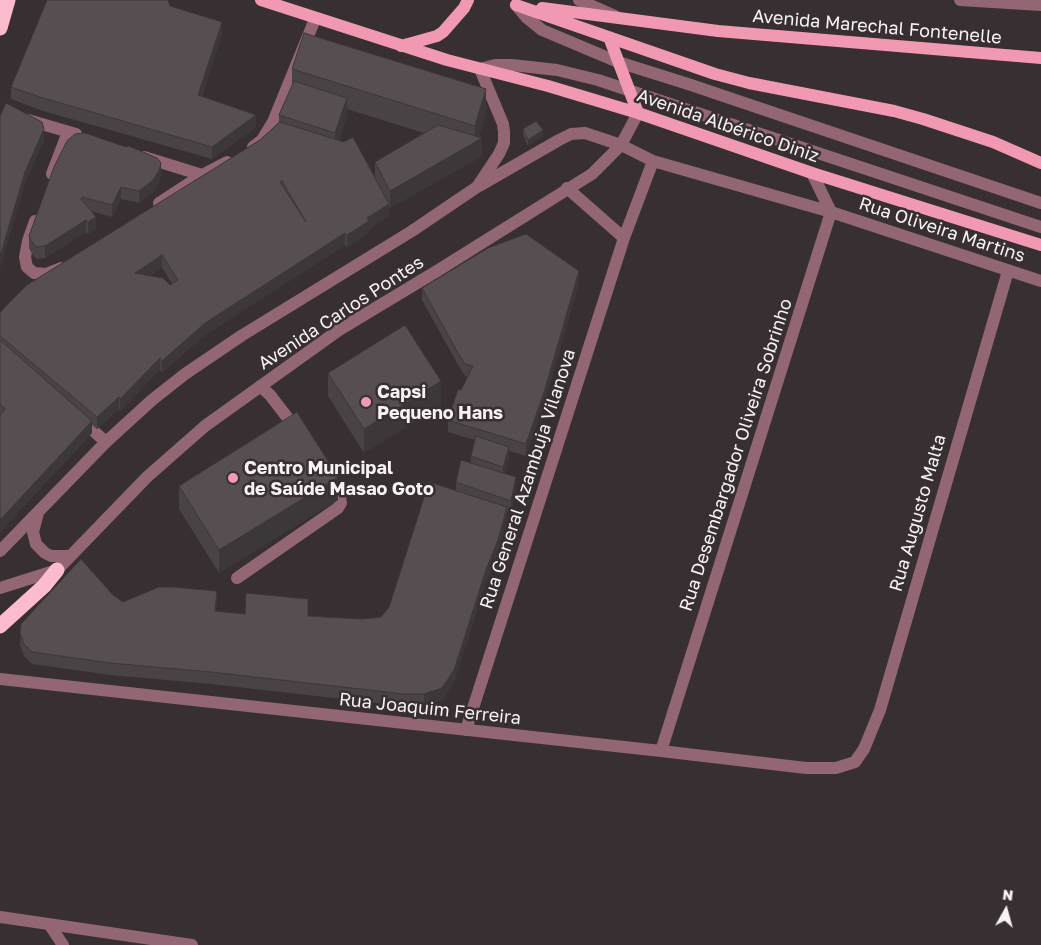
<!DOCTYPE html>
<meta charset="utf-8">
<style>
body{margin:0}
#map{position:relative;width:1041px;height:945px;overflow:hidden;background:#372f31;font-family:"Golos Text",sans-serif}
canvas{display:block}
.north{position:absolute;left:981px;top:885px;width:50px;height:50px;-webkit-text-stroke:4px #372f31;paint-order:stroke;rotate:7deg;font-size:14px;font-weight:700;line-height:20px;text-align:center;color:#f7f2f3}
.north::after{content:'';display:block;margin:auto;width:18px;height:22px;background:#f7f2f3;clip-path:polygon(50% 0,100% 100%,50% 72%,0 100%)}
</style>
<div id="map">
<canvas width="1041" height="945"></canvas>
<div class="north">N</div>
</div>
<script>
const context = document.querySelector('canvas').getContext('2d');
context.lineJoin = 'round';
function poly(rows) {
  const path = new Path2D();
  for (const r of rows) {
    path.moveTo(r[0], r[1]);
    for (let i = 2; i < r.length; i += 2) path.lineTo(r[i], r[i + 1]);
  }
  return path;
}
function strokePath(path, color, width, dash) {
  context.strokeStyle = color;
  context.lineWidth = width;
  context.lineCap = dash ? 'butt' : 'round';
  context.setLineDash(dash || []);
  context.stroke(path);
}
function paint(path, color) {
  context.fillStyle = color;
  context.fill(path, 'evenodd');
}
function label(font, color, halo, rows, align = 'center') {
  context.font = font + ' "Golos Text",sans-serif';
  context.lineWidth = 5;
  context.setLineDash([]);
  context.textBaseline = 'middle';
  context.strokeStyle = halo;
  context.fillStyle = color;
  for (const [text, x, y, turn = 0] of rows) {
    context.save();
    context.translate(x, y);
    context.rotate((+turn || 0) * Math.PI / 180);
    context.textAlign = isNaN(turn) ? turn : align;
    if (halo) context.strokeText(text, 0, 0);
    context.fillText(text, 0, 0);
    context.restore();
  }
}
strokePath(poly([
 [579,0,615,16],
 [960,0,1041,5],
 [516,5,526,17,542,30,618,62,688,84,1041,203],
 [28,120,76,134],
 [253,147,262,140,273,122,315,19],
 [144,157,202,175],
 [52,174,68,132],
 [479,186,559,140,571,134,585,133,621,145,653,161,831,212,1041,281],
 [567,188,624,238],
 [159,203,202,175,227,162],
 [35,221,28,241,25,257,27,267,34,273,46,274,61,268],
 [260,386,270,395,297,430],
 [80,419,106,442],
 [38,513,33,532,36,544,45,553,51,556,69,556],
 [0,551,106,442,152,400,185,374,241,336,412,231,477,187,499,154,504,143,504,132,503,124,480,69,495,65,512,65,557,70,598,80,1041,227],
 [237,578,338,508,341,503,340,497,329,480],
 [0,588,57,570,147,477,205,426,339,330,437,271,592,174,621,145,638,113],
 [0,679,661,751,806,768,836,768,855,762,864,749,880,710,1008,271],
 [466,730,624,238,653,161],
 [661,751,831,212,812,173],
 [0,917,192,945],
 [49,924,63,945]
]), '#926673', 12);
strokePath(poly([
 [261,0,447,60,548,86,638,113,812,173,1041,245],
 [516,5,715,74,749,83,894,111,923,119,993,142,1041,163],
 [542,8,718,31,1041,58],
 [609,37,638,113],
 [401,46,437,36,443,32,464,8,468,0]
]), '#f199b3', 12);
strokePath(poly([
 [0,28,8,0],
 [0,626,44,586,57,570]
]), '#fdbcce', 15);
paint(poly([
 [170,6,222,34,202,96,256,127,212,159,40,110,11,99,11,87],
 [292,69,486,112,479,137,482,156,390,208,389,205,389,216,369,229,369,233,347,247,345,245,205,335,162,373,160,370,120,411,119,409,97,429,92,425,92,433,0,532,0,313,260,140,279,122,279,115,292,86],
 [347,109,424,133,375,162,375,179,344,142,339,140,347,116],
 [162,267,172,284,170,285,150,276],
 [523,129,543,136,528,146,523,135],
 [126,147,161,175,159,183,152,193,139,203,121,199,112,217,91,211,96,229,88,234,86,232,45,258,37,259,32,254,29,248,29,236],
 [579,283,545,401,526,456,509,451,509,459,505,473,516,489,511,513,507,512,507,519,498,552,486,582,454,682,442,700,424,706,404,706,211,684,110,675,32,664,24,656,20,645,21,624,113,595,123,602,217,603,216,611,245,614,308,616,362,619,381,617,389,607,456,491,456,482,471,463,471,456,475,440,448,432,448,420,461,390,468,377,465,376,458,365,422,300,422,288],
 [328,373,441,405,364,453,328,396],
 [179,486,338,500,219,573,179,509]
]), '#4a4345');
paint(poly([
 [222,22,222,34,198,107,198,95],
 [486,89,486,112,478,140,482,138,482,156,390,208,390,191,475,142,475,126],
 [347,98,347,116,335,151,335,133],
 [256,115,256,127,212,159,212,147],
 [44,129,44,141,25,184,0,269,0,257,25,172],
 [543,130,543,136,528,146,528,140],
 [161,163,161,175,159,183,152,193,139,203,139,191],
 [121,187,121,199,112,217,112,205],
 [389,204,389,216,369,229,369,233,347,247,347,235,367,218],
 [96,217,96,229,88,234,88,222],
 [86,220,86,232,45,258,45,246],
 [345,233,345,245,205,335,162,373,162,361,205,323],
 [162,255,162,267,135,286,135,273],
 [579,271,579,283,545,401,526,456,526,444],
 [160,358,160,370,120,411,120,399],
 [441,381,441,405,364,453,364,429],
 [119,397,119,409,97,429,97,417],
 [92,421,92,433,0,532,0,520],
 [509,447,509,459,503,479,503,467],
 [338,477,338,500,219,573,219,550],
 [516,477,516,489,511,513,511,501],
 [507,507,507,519,498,552,486,582,454,682,442,700,424,706,424,694,486,570],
 [217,591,217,603,215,623,215,611]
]), '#3c3738');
const building = poly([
 [47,0,168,0,170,6,222,22,198,95,256,115,212,147,40,97,11,87,47,0],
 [304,33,486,89,475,126,292,69,304,33],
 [294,81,347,98,335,133,279,115,294,81],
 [6,103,42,122,44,129,25,172,0,257,0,116,6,103],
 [536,121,543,130,528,140,523,129,536,121],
 [280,122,344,142,353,137,389,204,367,218,369,221,347,235,345,233,205,323,162,361,160,358,120,399,119,397,97,417,0,336,0,313,4,308,27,285,260,140,280,122],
 [282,181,306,222,280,182,282,181],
 [162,255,178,280,170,285,163,278,135,273,162,255],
 [438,125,482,138,390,191,375,162,438,125],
 [85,133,126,147,129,146,157,158,161,163,159,171,152,181,139,191,121,187,112,205,82,197,81,199,96,217,88,222,86,220,45,246,37,247,32,242,29,236,54,167,67,141,75,134,85,133],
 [526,234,579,271,545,389,526,444,448,420,458,389,461,390,473,366,465,364,458,353,422,288,488,248,526,234],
 [405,325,441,381,364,429,328,373,405,325],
 [0,340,92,421,0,520,0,415,5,409,0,404,0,340],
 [297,412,338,477,219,550,179,486,297,412],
 [476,436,509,447,503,467,471,456,476,436],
 [461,460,516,477,511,501,456,482,461,460],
 [429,482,507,507,498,540,486,570,454,670,442,688,424,694,404,694,211,672,110,663,32,652,24,644,20,633,21,624,81,559,113,595,123,602,159,587,173,587,217,591,215,611,245,614,246,593,308,599,308,616,362,619,381,617,389,607,429,482]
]);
paint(building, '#564e50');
strokePath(building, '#3c3738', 1);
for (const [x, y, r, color] of [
 [366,402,6,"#f19ab4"],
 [233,478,6,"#f19ab4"]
]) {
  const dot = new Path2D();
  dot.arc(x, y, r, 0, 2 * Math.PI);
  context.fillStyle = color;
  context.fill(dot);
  strokePath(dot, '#372f31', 2);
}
label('18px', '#f7f2f3', '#372f31', [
 ["Avenida Marechal Fontenelle",877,27,5],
 ["Avenida Albérico Diniz",728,126,19],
 ["Rua Oliveira Martins",942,230,18],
 ["Avenida Carlos Pontes",341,313,-33],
 ["Rua Desembargador Oliveira Sobrinho",736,455,-72],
 ["Rua General Azambuja Vilanova",528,479,-72],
 ["Rua Augusto Malta",918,513,-74],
 ["Rua Joaquim Ferreira",430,709,6]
]);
label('bold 18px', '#f7f2f3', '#372f31', [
 ["Capsi",377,392],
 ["Pequeno Hans",377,413],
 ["Centro Municipal",244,468],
 ["de Saúde Masao Goto",244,489]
], 'left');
</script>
